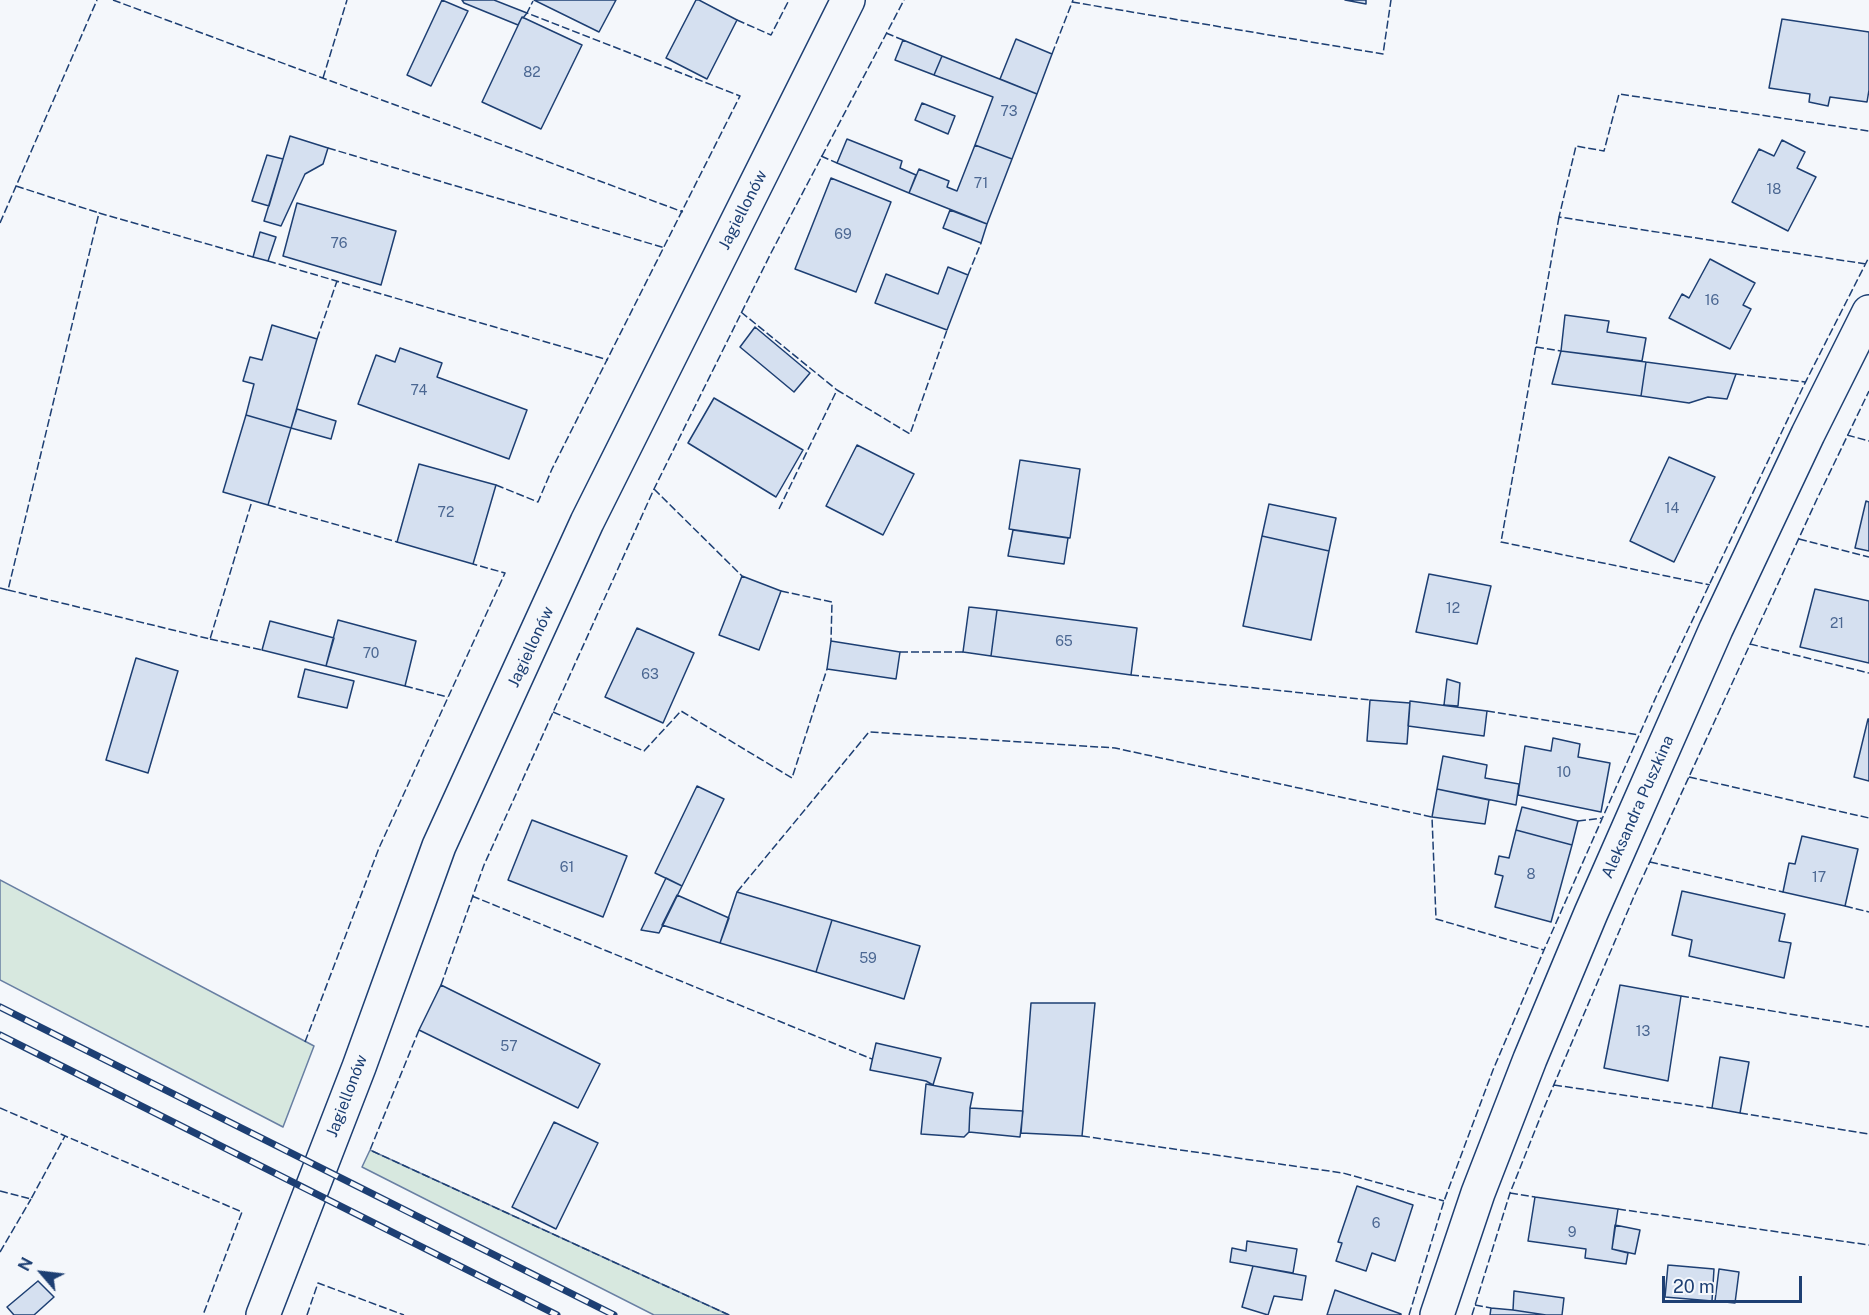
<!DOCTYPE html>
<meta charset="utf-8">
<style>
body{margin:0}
#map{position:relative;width:1869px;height:1315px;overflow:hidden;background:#f4f7fb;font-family:"Public Sans",sans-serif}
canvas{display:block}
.north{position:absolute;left:12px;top:1243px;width:60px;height:60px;-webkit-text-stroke:4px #f4f7fb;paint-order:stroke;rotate:298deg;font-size:16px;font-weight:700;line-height:24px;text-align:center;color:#1d3f73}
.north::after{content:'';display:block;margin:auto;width:21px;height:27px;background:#1d3f73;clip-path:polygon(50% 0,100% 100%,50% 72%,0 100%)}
.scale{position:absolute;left:1662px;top:1276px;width:140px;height:27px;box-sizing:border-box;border:3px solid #1d3f73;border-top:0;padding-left:8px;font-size:18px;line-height:21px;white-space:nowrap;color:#1d3f73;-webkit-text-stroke:4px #f4f7fb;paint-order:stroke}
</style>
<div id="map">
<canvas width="1869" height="1315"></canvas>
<div class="north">N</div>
<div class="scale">20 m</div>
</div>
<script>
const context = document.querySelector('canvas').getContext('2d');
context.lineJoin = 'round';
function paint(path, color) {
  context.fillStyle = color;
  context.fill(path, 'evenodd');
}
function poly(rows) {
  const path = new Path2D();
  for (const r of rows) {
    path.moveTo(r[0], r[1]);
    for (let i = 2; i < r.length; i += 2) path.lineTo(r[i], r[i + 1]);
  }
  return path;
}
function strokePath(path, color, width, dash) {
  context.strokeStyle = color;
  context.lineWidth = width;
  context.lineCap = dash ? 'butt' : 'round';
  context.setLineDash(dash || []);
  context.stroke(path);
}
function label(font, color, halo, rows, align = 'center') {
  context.font = font + ' "Public Sans",sans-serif';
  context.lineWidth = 4.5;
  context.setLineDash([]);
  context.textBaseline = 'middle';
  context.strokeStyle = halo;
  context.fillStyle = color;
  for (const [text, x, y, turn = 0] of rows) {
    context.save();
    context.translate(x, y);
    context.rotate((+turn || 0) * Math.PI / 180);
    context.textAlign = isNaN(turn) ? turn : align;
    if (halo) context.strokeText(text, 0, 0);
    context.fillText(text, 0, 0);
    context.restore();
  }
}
const green = poly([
 [0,880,314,1046,283,1127,0,980,0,880],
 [370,1150,729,1315,654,1315,362,1167,370,1150]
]);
paint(green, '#d7e8df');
strokePath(green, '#687fa3', 1.5);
const building = poly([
 [442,0,468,11,431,86,407,75,442,0],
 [462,0,494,0,527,13,523,18,522,17,518,25,464,3,462,0],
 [534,0,616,0,599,32,534,0],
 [696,0,699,0,737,20,707,79,666,58,696,0],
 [1345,0,1366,0,1366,4,1345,0],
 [522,17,582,45,541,129,482,102,522,17],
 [1782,19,1869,32,1869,90,1867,102,1830,97,1828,106,1809,102,1810,94,1769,88,1782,19],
 [1016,39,1052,54,1037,94,1000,79,1016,39],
 [903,40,942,56,934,75,895,60,903,40],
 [942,56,1037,94,1012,159,975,145,993,97,934,75,942,56],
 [922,103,955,116,948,134,915,120,922,103],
 [290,136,328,148,323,164,305,174,281,226,264,221,290,136],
 [847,139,902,161,900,168,916,175,909,193,837,163,847,139],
 [1782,140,1805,152,1797,168,1816,177,1788,231,1732,202,1759,149,1774,156,1782,140],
 [975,145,1012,159,987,224,909,193,919,169,949,181,947,187,957,191,975,145],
 [267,155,283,159,269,206,252,201,267,155],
 [831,178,891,202,856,292,795,269,831,178],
 [297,203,396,231,381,285,283,256,297,203],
 [950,210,987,224,981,243,943,228,950,210],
 [260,232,276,237,268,261,253,257,260,232],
 [1710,259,1755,283,1743,305,1751,309,1730,349,1669,318,1682,294,1689,298,1710,259],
 [948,267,968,275,947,330,875,303,886,274,938,294,948,267],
 [1565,315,1609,321,1607,332,1646,338,1642,361,1561,351,1565,315],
 [272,325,317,339,291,428,246,415,254,384,243,381,250,357,262,360,272,325],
 [755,327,810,373,794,392,740,347,755,327],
 [400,348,442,363,437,377,527,410,509,459,358,404,376,355,395,362,400,348],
 [1561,351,1646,362,1641,396,1552,384,1561,351],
 [1646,362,1736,374,1727,399,1708,397,1689,403,1641,396,1646,362],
 [714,398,803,450,776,497,688,443,714,398],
 [297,409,336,421,331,439,291,428,297,409],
 [246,415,291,428,268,505,223,492,246,415],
 [857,445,914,474,883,535,826,506,857,445],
 [1669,457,1715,477,1674,562,1630,541,1669,457],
 [1020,460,1080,469,1070,538,1009,529,1020,460],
 [419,464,496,485,473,564,397,542,419,464],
 [1866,501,1869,502,1869,551,1855,548,1866,501],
 [1269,504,1336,518,1329,551,1262,536,1269,504],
 [1013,530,1068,538,1064,564,1008,556,1013,530],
 [1262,536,1329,551,1311,640,1243,626,1262,536],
 [1429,574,1491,586,1477,644,1416,632,1429,574],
 [742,576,781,591,759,650,719,635,742,576],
 [1815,589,1869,601,1869,663,1800,647,1815,589],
 [969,607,997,610,991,656,963,652,969,607],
 [997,610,1137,628,1131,675,991,656,997,610],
 [338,620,416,641,405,686,326,666,338,620],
 [270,621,334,638,326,666,262,650,270,621],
 [637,628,694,653,663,723,605,697,637,628],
 [831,641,900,652,896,679,827,669,831,641],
 [136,658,178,671,148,773,106,760,136,658],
 [305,669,354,681,347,708,298,697,305,669],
 [1447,679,1460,683,1458,706,1444,705,1447,679],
 [1370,700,1410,703,1407,744,1367,741,1370,700],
 [1410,701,1487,711,1484,736,1408,726,1410,701],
 [1868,719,1869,719,1869,781,1854,777,1868,719],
 [1553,738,1580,744,1578,757,1610,763,1601,812,1518,795,1525,746,1551,751,1553,738],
 [1443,756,1487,765,1485,778,1519,784,1516,805,1437,789,1443,756],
 [697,786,724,799,682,886,655,873,697,786],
 [1437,789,1489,800,1485,824,1432,817,1437,789],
 [1522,807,1578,821,1572,845,1516,830,1522,807],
 [532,820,627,856,603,917,508,880,532,820],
 [1516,830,1572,845,1551,922,1495,907,1503,876,1495,874,1499,856,1509,858,1516,830],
 [1802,836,1858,849,1845,906,1783,892,1789,863,1795,864,1802,836],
 [666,878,682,886,659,933,641,930,666,878],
 [1682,891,1785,914,1779,941,1791,943,1784,978,1689,956,1692,940,1672,935,1682,891],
 [737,892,832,920,816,972,720,943,737,892],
 [677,895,729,918,720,943,662,925,677,895],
 [832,920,920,946,904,999,816,972,832,920],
 [441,985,600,1064,578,1108,419,1030,441,985],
 [1620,985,1681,996,1668,1081,1604,1068,1620,985],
 [1031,1003,1095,1003,1082,1136,1021,1133,1031,1003],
 [876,1043,941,1058,933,1085,926,1081,870,1070,876,1043],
 [1720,1057,1749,1062,1740,1113,1712,1108,1720,1057],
 [926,1084,973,1093,970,1108,969,1132,964,1137,921,1134,926,1084],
 [970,1108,1023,1111,1020,1137,969,1132,970,1108],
 [554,1122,598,1143,556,1229,512,1207,554,1122],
 [1357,1186,1413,1205,1395,1261,1372,1253,1366,1271,1336,1261,1342,1243,1338,1242,1357,1186],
 [1535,1197,1618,1209,1612,1249,1628,1253,1626,1264,1585,1258,1586,1249,1528,1241,1535,1197],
 [1615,1225,1640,1230,1635,1254,1612,1249,1615,1225],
 [1247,1241,1297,1249,1293,1273,1230,1262,1232,1248,1246,1251,1247,1241],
 [1668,1265,1714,1269,1712,1301,1665,1297,1668,1265],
 [1253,1266,1306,1276,1302,1300,1274,1296,1268,1315,1242,1307,1253,1266],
 [1719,1269,1739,1272,1735,1303,1715,1301,1719,1269],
 [38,1281,54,1297,34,1315,14,1315,7,1307,38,1281],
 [1335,1290,1401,1314,1401,1315,1327,1315,1335,1290],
 [1514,1291,1564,1298,1562,1315,1546,1315,1513,1310,1514,1291],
 [1491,1308,1513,1310,1546,1315,1490,1315,1491,1308]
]);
paint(building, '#d5e0f0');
strokePath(building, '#1d3f73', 1.5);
const street = poly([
 [1437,1315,1478,1193,1530,1059,1591,913,1716,629,1808,434,1869,312]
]);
const secondary = poly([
 [263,1315,359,1067,439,846,587,522,848,0]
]);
strokePath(street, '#1d3f73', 36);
strokePath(secondary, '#1d3f73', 36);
strokePath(street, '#f4f7fb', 33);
strokePath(secondary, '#f4f7fb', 33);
const rail = poly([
 [0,1007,614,1315],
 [0,1035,557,1315]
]);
strokePath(rail, '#1d3f73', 7);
strokePath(rail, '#f4f7fb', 4.5, [14]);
strokePath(poly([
 [113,0,683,212],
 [1072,2,1383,54,1391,0],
 [737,20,771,35,789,0],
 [886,33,903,40],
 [1052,54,1073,0],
 [323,78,347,0],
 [328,148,665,248],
 [821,156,837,163],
 [16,186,99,213],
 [1559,217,1501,542,1710,585],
 [0,223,97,0],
 [268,261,608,360],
 [1866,264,1559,217,1576,146,1604,151,1619,94,1869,131],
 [968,275,981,243],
 [741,312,837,390],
 [317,339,337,281],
 [1536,347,1561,351],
 [1736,374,1805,382],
 [1847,435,1869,441],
 [496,485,538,502,552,469,740,96,527,13,533,1],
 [654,489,742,576],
 [268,505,397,542],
 [779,509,837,390,910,434,947,330],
 [1799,539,1869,557],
 [0,588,8,590,99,213,253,257],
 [8,590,210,639,252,501],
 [781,591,832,602,831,641],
 [210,639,262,650],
 [1750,644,1869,673],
 [900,652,963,652],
 [1131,675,1370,700],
 [405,686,448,697],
 [1487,711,1639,735],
 [553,712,644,751,681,711,792,778,827,669],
 [1689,777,1869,818],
 [1578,821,1603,818],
 [1650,862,1783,892],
 [737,892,869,732,1115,748,1432,817,1436,919,1544,950],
 [472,896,872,1059],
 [1845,906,1869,912],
 [441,985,484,865,654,489,771,253,904,0],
 [1681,996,1869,1027],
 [419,1030,370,1150,729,1315],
 [305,1042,379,848,505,573,473,564],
 [1554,1085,1712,1108],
 [0,1108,242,1212,203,1315],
 [1740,1113,1869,1134],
 [1082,1136,1343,1173,1444,1201],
 [0,1191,31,1199,65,1136],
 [1510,1193,1535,1197],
 [1618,1209,1869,1245],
 [0,1252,31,1199],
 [1475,1305,1491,1308],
 [307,1315,318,1283,404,1315],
 [1409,1315,1444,1201,1493,1070,1544,950,1656,697,1804,385,1869,257],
 [1472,1315,1510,1193,1544,1108,1635,894,1817,499,1869,391]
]), '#1d3f73', 1.5, [8, 3]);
label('14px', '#4b6792', null, [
 ["82",532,73],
 ["73",1009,112],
 ["71",981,184],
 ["18",1774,190],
 ["69",843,235],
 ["76",339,244],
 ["16",1712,301],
 ["74",419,391],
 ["14",1672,509],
 ["72",446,513],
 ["12",1453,609],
 ["21",1837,624],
 ["65",1064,642],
 ["70",371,654],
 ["63",650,675],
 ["10",1564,773],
 ["61",567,868],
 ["8",1531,875],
 ["17",1819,878],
 ["59",868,959],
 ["13",1643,1032],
 ["57",509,1047],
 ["6",1376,1224],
 ["9",1572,1233]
]);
label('16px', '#1d3f73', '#f4f7fb', [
 ["Jagiellonów",743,210,-63],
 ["Jagiellonów",531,647,-65],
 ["Aleksandra Puszkina",1638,807,-66],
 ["Jagiellonów",347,1096,-69]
]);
</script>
